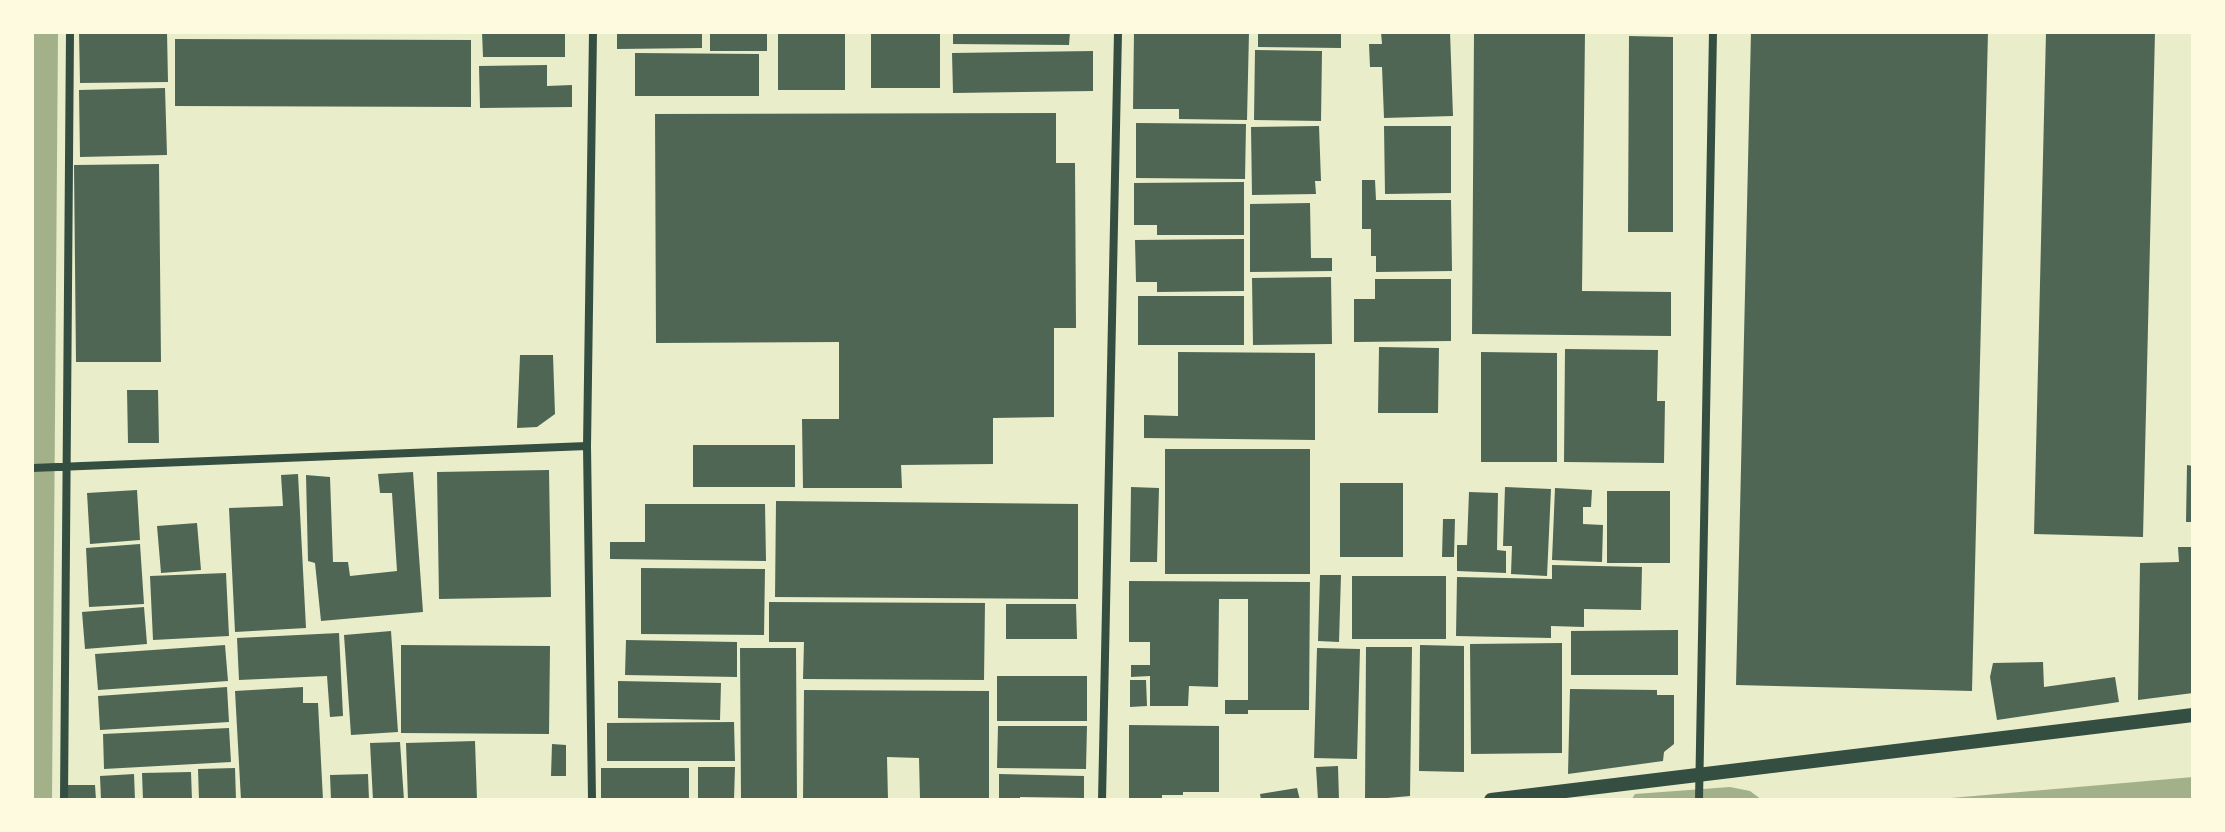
<!DOCTYPE html>
<style>
body{margin:0}
#map{position:relative;width:2225px;height:832px;overflow:hidden;background:#e9edc9;font-family:"Noto Serif",serif}
canvas{display:block}
.frame{position:absolute;inset:0;border:34px solid #fefae0;pointer-events:none}
</style>
<div id="map">
<canvas width="2225" height="832"></canvas>
<div class="frame"></div>
</div>
<script>
const context = document.querySelector('canvas').getContext('2d');
context.lineJoin = 'round';
function paint(path, color) {
  context.fillStyle = color;
  context.fill(path, 'evenodd');
}
function poly(rows) {
  const path = new Path2D();
  for (const r of rows) {
    path.moveTo(r[0], r[1]);
    for (let i = 2; i < r.length; i += 2) path.lineTo(r[i], r[i + 1]);
  }
  return path;
}
function strokePath(path, color, width, dash) {
  context.strokeStyle = color;
  context.lineWidth = width;
  context.lineCap = dash ? 'butt' : 'round';
  context.setLineDash(dash || []);
  context.stroke(path);
}
paint(poly([
 [32,32,58,32,52,800,32,800],
 [2193,777,2193,800,1928,800],
 [1730,787,1750,791,1762,800,1631,800,1635,794]
]), '#a3b18a');
paint(poly([
 [79,32,167,32,168,82,80,83],
 [482,32,565,32,565,57,483,57],
 [617,32,702,32,702,48,617,49],
 [710,32,767,32,767,51,710,51],
 [778,32,845,32,845,90,778,90],
 [871,32,940,32,940,88,871,88],
 [953,32,1070,32,1069,45,953,44],
 [1134,32,1249,32,1247,120,1179,119,1179,109,1133,109],
 [1258,32,1341,32,1341,48,1258,47],
 [1381,32,1450,32,1453,116,1384,118,1382,67,1370,67,1369,44,1382,44],
 [1474,32,1585,32,1582,291,1671,292,1671,336,1472,334],
 [1751,32,1988,32,1972,691,1736,685],
 [2046,32,2155,32,2143,537,2034,534],
 [1629,36,1673,37,1673,232,1628,232],
 [175,39,471,40,471,107,175,106],
 [1255,50,1322,51,1321,121,1254,120],
 [1093,51,1093,91,953,93,952,53],
 [635,53,759,54,759,96,635,96],
 [547,65,547,86,572,85,572,107,480,108,479,66],
 [165,88,167,155,80,157,79,90],
 [1056,113,1056,163,1075,163,1076,328,1054,328,1054,417,993,418,993,464,901,465,902,488,803,488,802,419,839,419,839,342,656,343,655,114],
 [1136,123,1246,124,1245,179,1136,178],
 [1319,126,1321,181,1315,181,1316,194,1252,195,1251,127],
 [1384,126,1451,126,1451,193,1385,194],
 [159,164,161,362,76,362,74,165],
 [1362,180,1375,180,1376,200,1451,200,1452,271,1376,272,1376,256,1371,256,1371,229,1362,229],
 [1244,182,1244,235,1157,235,1157,225,1134,225,1134,183],
 [1310,203,1311,258,1332,258,1332,271,1250,272,1250,204],
 [1244,239,1244,291,1157,292,1157,282,1136,282,1135,240],
 [1331,277,1332,344,1253,345,1252,278],
 [1375,279,1451,279,1451,341,1354,342,1354,299,1375,299],
 [1138,296,1244,296,1244,345,1138,345],
 [1379,347,1439,348,1438,413,1378,413],
 [1565,349,1658,350,1657,401,1665,401,1664,463,1564,462],
 [1178,352,1315,353,1315,440,1144,438,1144,415,1178,416],
 [1481,352,1557,353,1557,462,1481,462],
 [520,355,553,355,555,414,537,427,517,428],
 [127,390,158,390,159,443,128,443],
 [693,445,795,445,795,487,693,487],
 [1165,449,1310,449,1310,574,1165,574],
 [2187,465,2193,466,2193,522,2186,522],
 [549,470,551,597,439,599,437,472],
 [413,472,423,612,321,621,315,563,308,561,306,475,330,477,333,562,348,562,350,576,397,571,392,493,380,493,378,474],
 [298,474,306,628,235,632,229,508,283,506,281,475],
 [1340,483,1403,483,1403,557,1340,557],
 [1131,487,1159,488,1157,562,1130,562],
 [1505,487,1551,489,1547,576,1511,574,1512,546,1503,546],
 [1555,488,1592,490,1591,507,1583,507,1583,524,1603,525,1602,562,1552,560],
 [137,490,140,540,90,544,87,493],
 [1607,491,1670,491,1670,563,1607,563],
 [1469,492,1498,493,1497,550,1506,551,1506,573,1457,571,1457,545,1467,545],
 [776,501,1078,504,1078,599,775,597],
 [645,504,765,504,766,561,610,559,610,542,645,542],
 [1443,519,1455,519,1454,557,1442,557],
 [197,523,201,570,161,573,157,526],
 [140,544,144,604,89,607,86,548],
 [2178,547,2193,547,2193,693,2138,700,2140,563,2179,562],
 [1552,565,1642,567,1641,610,1584,609,1584,627,1551,626,1551,638,1456,636,1457,577,1552,579],
 [641,568,765,569,764,635,641,634],
 [226,573,229,636,153,640,150,576],
 [1320,575,1341,575,1339,642,1318,641],
 [1352,576,1446,576,1446,639,1352,639],
 [1129,581,1310,582,1309,710,1248,710,1248,714,1225,714,1225,700,1248,700,1248,599,1219,599,1218,687,1189,686,1188,706,1150,706,1150,676,1131,677,1131,665,1150,665,1150,642,1129,642],
 [769,602,985,603,984,680,803,679,804,642,769,642],
 [1006,604,1076,604,1077,639,1006,639],
 [144,607,147,644,85,649,82,612],
 [1678,630,1678,675,1571,675,1571,631],
 [391,631,398,732,351,735,344,635],
 [339,633,343,716,330,717,327,676,239,680,237,638],
 [626,640,737,642,737,677,625,675],
 [1562,643,1562,753,1471,754,1470,644],
 [225,645,228,681,98,690,95,654],
 [401,645,550,646,549,734,401,733],
 [1420,645,1464,646,1464,772,1419,771],
 [1366,647,1412,647,1410,796,1365,800],
 [740,648,796,648,797,800,741,800],
 [1317,648,1360,649,1357,759,1314,758],
 [2043,662,2044,687,2115,677,2119,702,1997,720,1990,677,1993,663],
 [997,676,1087,676,1087,721,997,721],
 [1130,680,1146,680,1147,706,1130,707],
 [618,681,721,683,720,720,618,718],
 [227,687,229,722,100,730,98,696],
 [303,687,303,703,318,703,323,800,241,800,235,691],
 [1570,689,1657,690,1657,695,1674,695,1674,744,1664,752,1663,761,1568,774],
 [804,690,989,691,989,800,920,800,919,758,887,757,888,800,803,800],
 [734,722,735,761,607,761,607,723],
 [1129,725,1219,726,1219,792,1183,792,1183,795,1162,795,1162,800,1129,800],
 [998,726,1087,726,1086,769,997,768],
 [229,728,231,762,104,769,103,734],
 [475,741,477,800,408,800,406,743],
 [400,742,404,800,373,800,370,743],
 [552,744,566,745,566,776,551,776],
 [1338,766,1339,800,1318,800,1316,767],
 [698,767,735,767,734,800,698,800],
 [235,768,236,800,199,800,198,769],
 [601,768,689,768,689,800,601,800],
 [191,772,192,800,143,800,142,773],
 [134,774,135,800,101,800,100,776],
 [368,774,369,800,331,800,330,775],
 [999,774,1084,776,1084,798,1020,797,1020,800,999,800],
 [67,785,95,785,96,800,67,800],
 [1297,788,1300,800,1261,800,1260,794]
]), '#4f6655');
strokePath(poly([
 [32,468,587,446],
 [64,800,70,32],
 [592,800,587,446,593,32],
 [1102,800,1118,32],
 [1699,800,1713,32]
]), '#344e41', 8);
strokePath(poly([
 [1491,800,2193,715]
]), '#344e41', 14);
</script>
